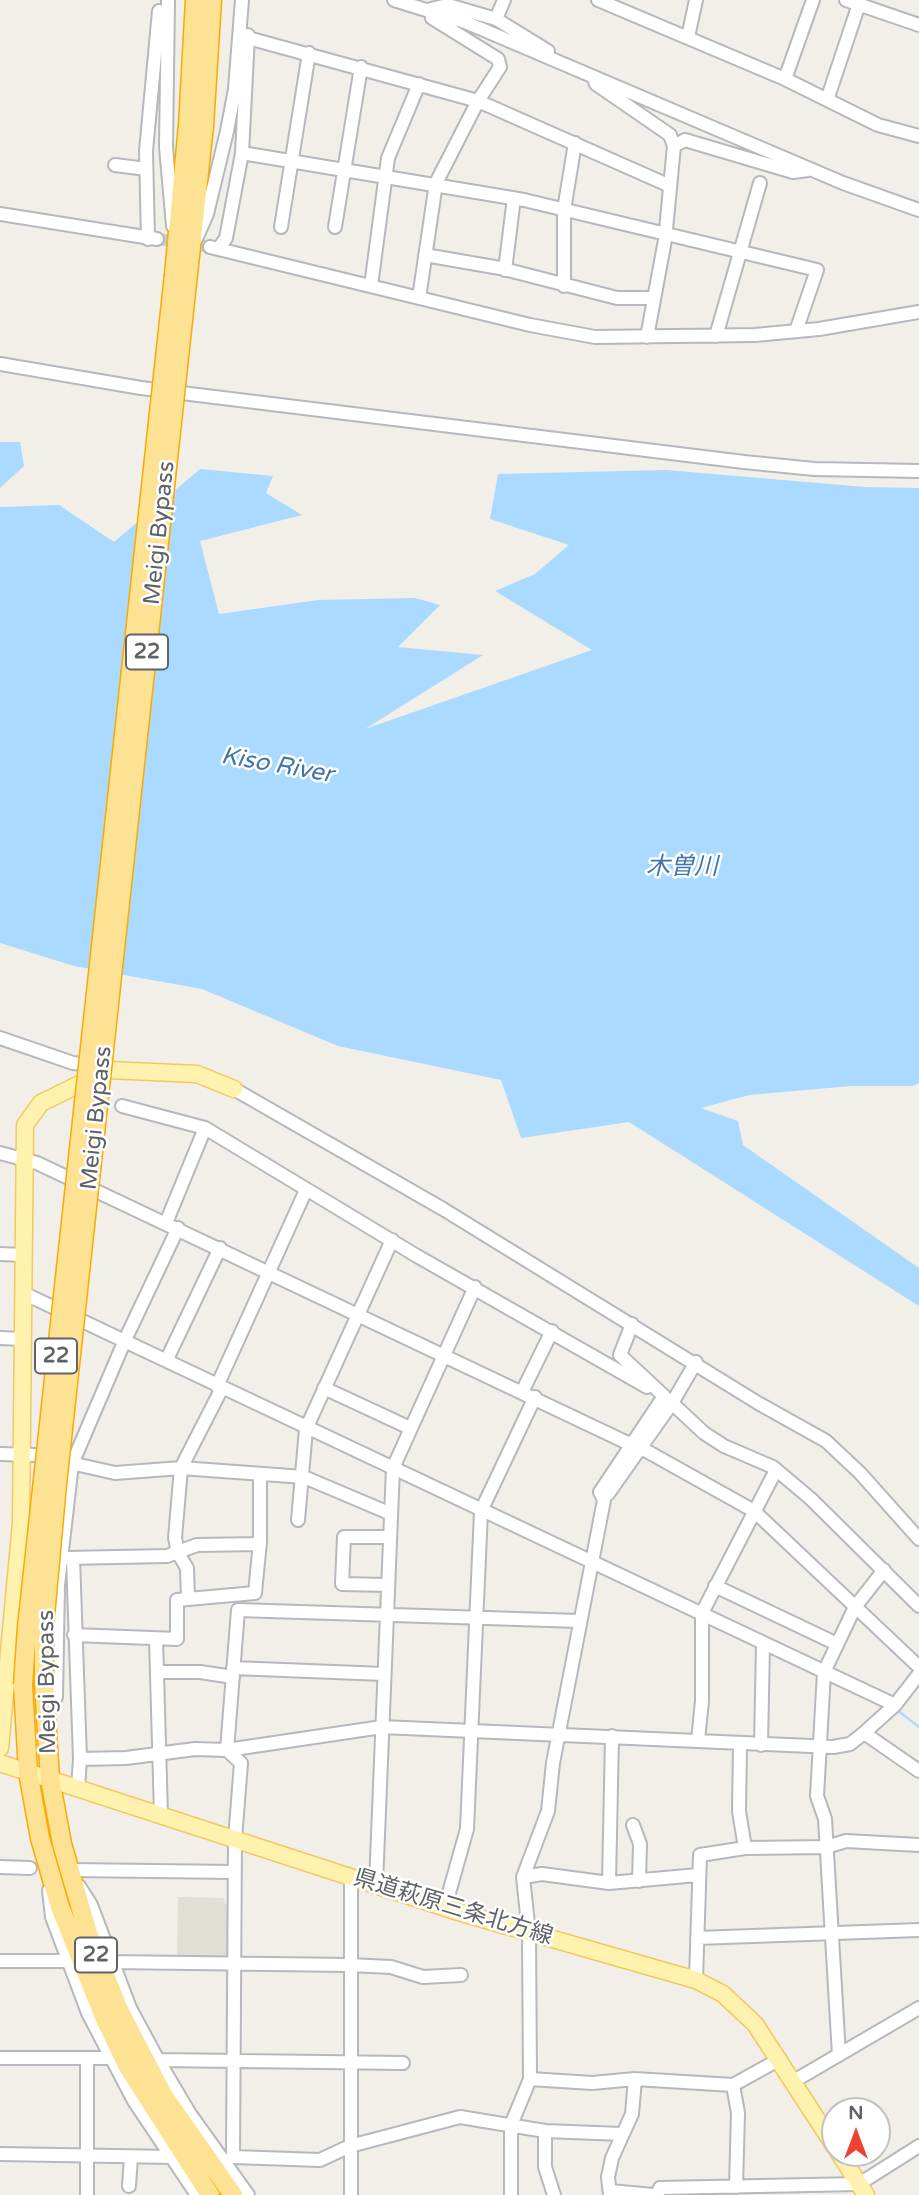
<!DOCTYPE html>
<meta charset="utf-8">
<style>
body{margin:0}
#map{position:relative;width:919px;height:2195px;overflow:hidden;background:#f1efe8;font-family:"Varela Round",sans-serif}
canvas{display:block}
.north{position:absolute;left:821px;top:2097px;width:70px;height:70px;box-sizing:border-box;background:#fff;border:2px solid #bfc1c3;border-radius:50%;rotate:0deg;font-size:19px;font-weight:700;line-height:28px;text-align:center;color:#5f6368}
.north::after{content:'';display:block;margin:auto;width:24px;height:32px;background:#ea4335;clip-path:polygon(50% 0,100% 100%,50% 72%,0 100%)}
</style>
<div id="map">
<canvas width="919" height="2195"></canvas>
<div class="north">N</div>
</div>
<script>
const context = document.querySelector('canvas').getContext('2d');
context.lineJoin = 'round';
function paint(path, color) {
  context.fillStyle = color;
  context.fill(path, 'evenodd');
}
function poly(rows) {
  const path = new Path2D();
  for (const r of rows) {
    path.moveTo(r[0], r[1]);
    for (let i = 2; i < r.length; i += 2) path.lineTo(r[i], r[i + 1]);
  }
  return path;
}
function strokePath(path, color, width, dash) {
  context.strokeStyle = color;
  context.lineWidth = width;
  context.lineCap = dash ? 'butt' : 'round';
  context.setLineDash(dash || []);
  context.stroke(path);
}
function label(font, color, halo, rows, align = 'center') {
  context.font = font + ' "Varela Round","Noto Sans JP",sans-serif';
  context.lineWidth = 5;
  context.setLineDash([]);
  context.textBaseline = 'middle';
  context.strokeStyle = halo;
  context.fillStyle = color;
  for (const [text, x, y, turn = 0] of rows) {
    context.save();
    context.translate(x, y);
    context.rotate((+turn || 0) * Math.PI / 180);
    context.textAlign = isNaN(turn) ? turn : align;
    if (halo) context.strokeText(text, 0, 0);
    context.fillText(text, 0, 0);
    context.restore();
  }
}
paint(poly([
 [178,1897,224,1898,225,1904,231,1904,235,1958,177,1956]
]), '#e1ded6');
paint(poly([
 [0,442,20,442,24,466,0,488],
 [200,469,273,476,266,493,302,515,200,541,219,614,318,600,415,598,440,605,398,647,483,655,365,729,592,650,495,591,535,574,569,545,490,519,498,474,666,470,865,487,919,488,919,1083,913,1086,851,1086,749,1095,701,1108,738,1121,743,1145,919,1268,919,1306,629,1122,521,1138,501,1080,338,1046,202,989,74,966,0,943,0,507,59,505,114,542]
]), '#aadaff');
strokePath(poly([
 [897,1710,919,1727]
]), '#aadaff', 2.5);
strokePath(poly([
 [157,239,210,247]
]), '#ccccc8', 12, [12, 6]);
const minor = poly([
 [168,0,166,147,173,226],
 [394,0,465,22,843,183,919,210],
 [598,0,785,79,878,125,919,136],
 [846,0,919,25],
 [496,19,504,0],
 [688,37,696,0],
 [248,38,478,101,668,185],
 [594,79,596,84,670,135,674,146,665,240,647,337],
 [785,79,813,0],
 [827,100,859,4],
 [674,146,685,140,793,172,808,170],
 [242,153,524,200,817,270,796,331],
 [115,165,146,169],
 [0,214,157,239],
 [281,227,309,53],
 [335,227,361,67],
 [148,239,146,151,159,11],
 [196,239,207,214,227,131,235,89,242,0],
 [210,247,530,325,595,337,755,335,819,329,919,312],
 [219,248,226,238,242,153,248,35],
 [425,255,500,268,617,298,651,298],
 [505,270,514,198],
 [371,286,388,158,419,84],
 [564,286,564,210,575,143],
 [419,298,436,183,478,101,500,67,498,59,432,18,431,9,448,5,496,19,548,51],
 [716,336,760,183],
 [0,364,141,388,744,462,814,469,919,471],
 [0,1038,73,1063,94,1065],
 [234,1089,443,1209,758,1403,826,1441,860,1473,919,1539],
 [122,1106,205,1128,417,1256,647,1387],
 [0,1153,37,1163,634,1446],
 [166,1223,205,1128],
 [0,1254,23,1255],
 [23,1293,895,1705],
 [0,1338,23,1339],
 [167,1359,220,1248],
 [217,1386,306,1190],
 [324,1388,410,1428],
 [522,1392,552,1331],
 [674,1405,704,1433,724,1446,773,1467,811,1499,919,1606],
 [643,1449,754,1511,919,1667],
 [0,1454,35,1455,115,1473,181,1468,304,1477,389,1513],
 [608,1494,672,1403,696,1362],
 [298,1520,306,1429,392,1240],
 [67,1558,167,1556,197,1545,260,1544],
 [73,1558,80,1759,78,1788],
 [387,1585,342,1584,344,1537,388,1537],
 [715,1586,837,1644],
 [188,1599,187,1568,178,1553,175,1538,181,1468,222,1388],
 [579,1621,238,1610,227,1750,241,1763,235,1839,233,2157,320,2160,350,2146,460,2117,545,2131,622,2134],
 [74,1635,177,1639,177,1600,255,1593,260,1542,260,1474],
 [156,1639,161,1815],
 [233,1668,384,1674],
 [158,1672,200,1672,233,1677],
 [47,1717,56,1697,58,1585,72,1464,125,1340,178,1228],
 [864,1733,919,1771],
 [698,1740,702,1701,702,1613,776,1470],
 [740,1745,739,1811,745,1848],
 [761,1745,763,1644],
 [80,1759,126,1758,195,1749,227,1750,382,1727,833,1747,850,1744,864,1733,895,1705,919,1674],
 [633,1825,640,1844,639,1881],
 [0,1867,30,1868],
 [70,1870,235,1872],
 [523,1877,542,1874,609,1883,698,1875],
 [609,1883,612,1736],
 [376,1884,393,1468,475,1287],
 [79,1886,91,1905,130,2008,158,2060,190,2114,248,2195],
 [49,1890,52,1917,88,2013,134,2101,197,2195],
 [445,1907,467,1829,481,1511,535,1397],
 [697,1938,919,1930],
 [0,1961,67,1961],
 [110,1962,349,1965,391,1967,423,1977,461,1975],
 [696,1980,700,1855,745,1848,826,1847,846,1841,919,1845],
 [839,2055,825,1819,817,1796,824,1672,855,1607,884,1570],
 [0,2058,110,2058],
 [158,2060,403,2063],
 [530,2079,592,2083,635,2079,733,2085,780,2059],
 [794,2081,919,2008],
 [733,2085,738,2113,736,2187],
 [545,2131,545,2167,554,2195],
 [0,2154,173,2157],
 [129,2186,131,2157],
 [610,2191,653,2195],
 [87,2195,87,2059],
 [351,2195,351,1876],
 [511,2195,511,2125,530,2079,529,1933,523,1877,548,1811,553,1763,604,1500,600,1492,664,1396,620,1355,632,1324],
 [610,2195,608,2177,612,2158,632,2114,635,2079],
 [657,2195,660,2188,859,2184,919,2146]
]);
const major = poly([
 [0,1748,21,1523,25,1125,41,1103,108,1070,197,1074,234,1089],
 [0,1763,455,1911,696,1980,723,1994,755,2024,835,2147],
 [839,2153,866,2195]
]);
const highway = poly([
 [188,274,204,126,212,0],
 [174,275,188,125,195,0],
 [44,1684,50,1779,62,1844,88,1933,119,2010,163,2095,233,2195],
 [23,1685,28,1772,40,1838,60,1907,104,2017,128,2067,210,2195]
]);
strokePath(minor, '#b5b8bc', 16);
strokePath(major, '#f2c960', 19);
strokePath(highway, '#f9ab00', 21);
strokePath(minor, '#fff', 12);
strokePath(major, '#fff2af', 16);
strokePath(highway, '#fde293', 18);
const highwayBridge = poly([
 [44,1684,44,1627,57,1484,188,274],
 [23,1685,27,1627,174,275]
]);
strokePath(highwayBridge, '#f9ab00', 21, []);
strokePath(highwayBridge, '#fde293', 18);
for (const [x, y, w] of [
 [147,652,42],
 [56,1356,42],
 [96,1955,42]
]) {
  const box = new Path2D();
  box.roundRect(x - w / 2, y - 17.5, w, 35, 5);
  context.fillStyle = '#fff';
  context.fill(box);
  strokePath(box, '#5f6368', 2);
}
label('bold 21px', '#5f6368', null, [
 ["22",147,652],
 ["22",56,1356],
 ["22",96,1955]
]);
label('23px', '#5f6368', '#fff', [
 ["Meigi Bypass",160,533,-84],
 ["Meigi Bypass",97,1118,-84],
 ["Meigi Bypass",48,1682,-91],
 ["県道萩原三条北方線",453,1908,17]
]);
label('italic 24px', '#4174aa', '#fff', [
 ["Kiso River",277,766,10],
 ["木曽川",682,868]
]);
</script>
